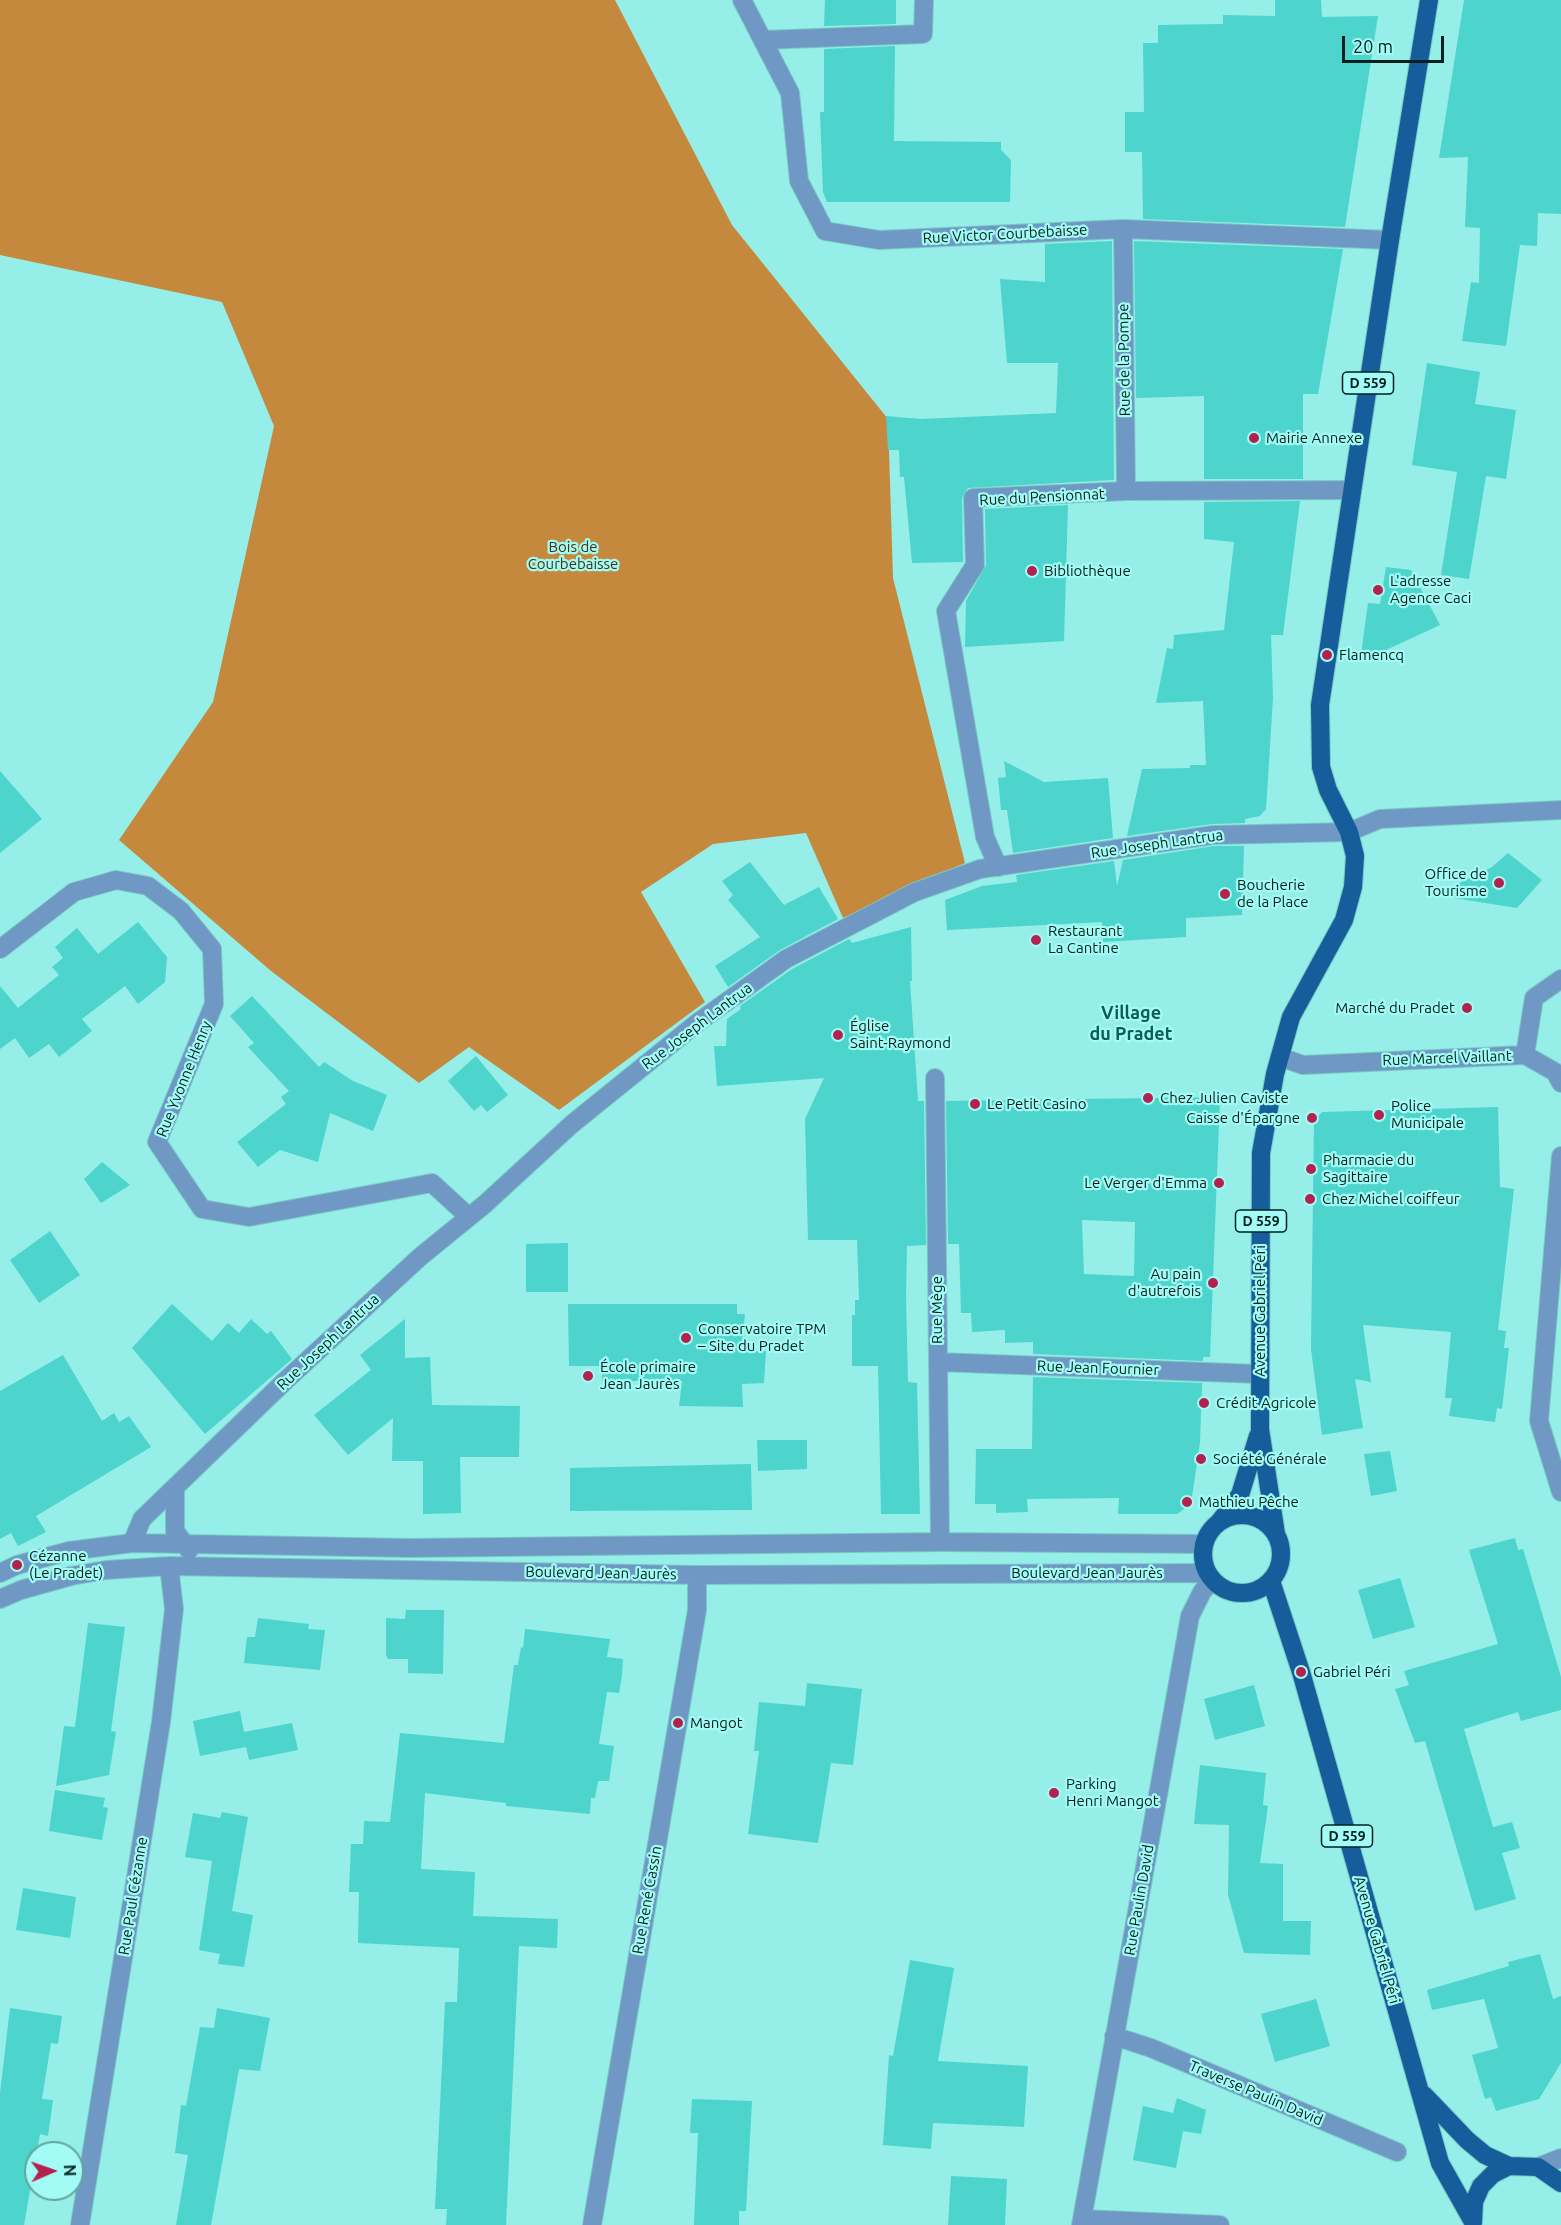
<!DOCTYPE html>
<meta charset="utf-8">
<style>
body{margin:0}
#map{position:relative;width:1561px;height:2225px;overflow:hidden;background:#95eee8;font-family:Ubuntu,sans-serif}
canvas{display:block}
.north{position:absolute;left:24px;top:2141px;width:60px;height:60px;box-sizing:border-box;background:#a2fcf5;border:2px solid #62a49f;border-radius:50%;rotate:88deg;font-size:16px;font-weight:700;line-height:24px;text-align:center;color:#03201e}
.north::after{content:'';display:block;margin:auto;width:21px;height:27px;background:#b3224e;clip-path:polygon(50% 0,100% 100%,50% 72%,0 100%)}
.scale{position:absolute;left:1342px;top:36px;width:102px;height:27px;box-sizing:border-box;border:3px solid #03201e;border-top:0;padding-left:8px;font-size:18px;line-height:21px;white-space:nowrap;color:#03201e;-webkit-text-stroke:4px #a2fcf5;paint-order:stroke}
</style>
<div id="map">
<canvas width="1561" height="2225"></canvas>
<div class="north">N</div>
<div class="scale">20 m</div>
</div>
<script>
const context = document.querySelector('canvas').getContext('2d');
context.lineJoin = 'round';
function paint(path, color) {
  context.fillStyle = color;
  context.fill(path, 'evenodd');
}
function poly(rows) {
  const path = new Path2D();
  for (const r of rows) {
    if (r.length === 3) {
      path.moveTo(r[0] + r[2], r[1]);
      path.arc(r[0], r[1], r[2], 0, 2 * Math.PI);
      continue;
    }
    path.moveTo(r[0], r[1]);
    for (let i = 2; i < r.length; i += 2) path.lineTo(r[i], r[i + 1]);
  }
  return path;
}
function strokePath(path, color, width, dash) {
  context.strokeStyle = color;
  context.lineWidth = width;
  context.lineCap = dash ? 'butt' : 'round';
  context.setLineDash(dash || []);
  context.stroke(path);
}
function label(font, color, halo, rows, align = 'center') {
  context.font = font + ' Ubuntu,sans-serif';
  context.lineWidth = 4.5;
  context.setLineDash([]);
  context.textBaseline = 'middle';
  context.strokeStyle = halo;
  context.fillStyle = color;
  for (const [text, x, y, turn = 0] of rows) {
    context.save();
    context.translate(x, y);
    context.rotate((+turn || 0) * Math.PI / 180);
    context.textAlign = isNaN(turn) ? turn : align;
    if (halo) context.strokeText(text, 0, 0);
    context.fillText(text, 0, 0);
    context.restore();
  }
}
paint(poly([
 [0,0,615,0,732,225,888,419,893,578,965,863,843,918,806,833,713,844,641,892,705,1002,559,1110,469,1047,419,1083,271,971,119,840,213,702,274,426,222,302,0,255]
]), '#c5893e');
paint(poly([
 [825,0,896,0,896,24,824,26],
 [1275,0,1321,0,1322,17,1378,16,1345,227,1143,219,1142,152,1125,152,1125,112,1144,112,1143,43,1158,43,1158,25,1223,24,1223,15,1275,16],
 [1464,0,1561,0,1561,214,1538,213,1537,246,1520,245,1506,346,1462,341,1471,282,1479,283,1480,228,1465,227,1468,157,1439,158],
 [895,46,894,141,1001,142,1001,150,1011,160,1010,202,827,202,823,192,820,112,824,112,824,49],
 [1112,241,1114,480,968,488,962,498,963,562,912,563,904,477,900,477,899,450,888,450,886,416,921,419,1056,413,1058,363,1007,363,1000,279,1045,282,1045,244],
 [1134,241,1343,249,1318,394,1303,394,1303,479,1204,479,1204,396,1136,398],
 [1427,363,1480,372,1475,404,1516,410,1506,479,1486,476,1469,579,1441,575,1457,472,1412,465],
 [1300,501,1283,635,1271,635,1273,698,1266,809,1260,816,1245,819,1245,823,1212,824,1127,836,1142,769,1190,768,1190,765,1206,765,1203,701,1156,703,1167,648,1173,649,1174,635,1224,630,1234,542,1204,539,1204,502],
 [1068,505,1064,641,965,647,966,601,986,565,985,509],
 [1386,567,1411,570,1440,625,1360,662,1368,603,1380,604],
 [1004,761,1044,782,1108,778,1113,838,1013,853,1007,810,1001,810,998,778,1006,777],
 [0,771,42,819,0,853],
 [1214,846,1244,846,1242,915,1186,918,1186,937,1103,942,1102,922,947,930,945,900,982,886,1017,882,1016,875,1114,861,1117,886,1123,860],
 [1508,853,1542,880,1517,908,1435,895,1492,867],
 [750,862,784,905,819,887,838,919,780,950,728,987,715,966,760,937,728,900,733,895,722,881],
 [138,922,167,957,165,982,138,1004,125,986,82,1019,92,1031,59,1057,49,1044,29,1058,15,1038,0,1049,0,986,18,1008,59,975,52,967,63,958,55,947,77,928,98,954],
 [911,927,912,981,910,981,918,1101,924,1101,926,1245,907,1246,906,1295,908,1382,917,1383,920,1514,881,1514,878,1366,852,1366,852,1315,855,1315,855,1300,859,1300,857,1240,808,1240,805,1119,824,1078,717,1086,714,1046,726,1046,727,1019,741,1009,740,1006,792,969,849,939,852,943],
 [252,996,319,1067,324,1062,353,1081,387,1095,373,1131,330,1113,318,1162,280,1150,258,1167,237,1142,286,1104,281,1097,289,1091,248,1047,254,1043,230,1016],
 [476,1056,508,1095,487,1112,481,1105,474,1111,448,1081],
 [1220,1097,1210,1357,1203,1357,1203,1361,1033,1354,1033,1342,1005,1343,1005,1330,972,1332,971,1313,961,1313,959,1244,948,1244,946,1101],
 [1082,1220,1135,1222,1134,1276,1084,1274],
 [1498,1107,1500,1187,1514,1189,1498,1330,1506,1331,1504,1348,1509,1348,1502,1409,1497,1408,1495,1422,1449,1416,1452,1398,1445,1398,1451,1332,1363,1325,1371,1382,1355,1379,1363,1428,1322,1435,1311,1349,1314,1121,1322,1112],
 [102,1162,130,1185,101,1203,84,1179],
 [50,1231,80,1275,39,1303,10,1260],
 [568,1243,568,1292,526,1292,526,1244],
 [172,1304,212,1341,228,1323,239,1333,251,1319,267,1334,271,1331,292,1359,205,1434,132,1348],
 [568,1304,737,1304,737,1314,745,1314,741,1352,766,1351,764,1383,742,1384,743,1407,679,1406,682,1381,602,1381,602,1366,569,1366],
 [405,1319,405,1358,430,1357,432,1405,520,1406,519,1457,460,1457,461,1513,423,1514,423,1461,392,1461,393,1418,348,1455,314,1415,371,1370,360,1355],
 [63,1355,102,1421,114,1413,119,1422,129,1416,151,1447,36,1516,46,1532,18,1546,11,1533,0,1539,0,1391],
 [1033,1377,1202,1383,1200,1442,1191,1504,1177,1514,1118,1514,1119,1498,1027,1499,1028,1512,996,1513,996,1504,975,1504,976,1449,1032,1449],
 [757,1440,807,1440,807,1469,758,1471],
 [1390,1451,1397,1491,1371,1496,1364,1454],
 [751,1464,752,1510,570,1511,570,1468],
 [1515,1538,1518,1550,1523,1549,1561,1677,1561,1710,1521,1721,1518,1712,1464,1729,1493,1827,1512,1822,1520,1848,1502,1853,1516,1899,1475,1911,1425,1741,1415,1743,1395,1689,1409,1685,1404,1671,1498,1644,1469,1550],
 [1400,1578,1415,1627,1373,1639,1358,1590],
 [406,1610,444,1610,443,1674,408,1673,408,1659,388,1659,386,1655,386,1618,405,1619],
 [258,1618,309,1624,308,1629,325,1630,320,1670,244,1663,247,1637,255,1637],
 [88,1623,125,1627,111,1731,116,1732,109,1775,56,1786,64,1726,75,1727],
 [525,1629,610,1639,607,1657,623,1659,622,1676,619,1693,607,1692,599,1744,614,1746,609,1781,598,1781,595,1798,591,1798,590,1814,506,1806,506,1803,425,1793,421,1869,475,1872,473,1916,558,1919,557,1948,519,1946,506,2225,446,2225,447,2209,435,2209,445,2002,457,2002,459,1948,358,1943,359,1892,349,1892,351,1844,363,1844,364,1821,390,1822,400,1733,504,1743,514,1665,518,1665,521,1647,523,1648],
 [807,1683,862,1689,853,1765,831,1763,818,1843,748,1834,759,1751,754,1751,759,1702,805,1706],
 [1254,1685,1265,1726,1215,1740,1204,1699],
 [240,1711,244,1732,292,1723,298,1750,249,1760,246,1747,200,1756,193,1721],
 [1200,1765,1266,1773,1263,1805,1268,1806,1260,1863,1283,1864,1283,1921,1311,1921,1310,1955,1244,1953,1228,1895,1229,1825,1194,1824],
 [55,1790,105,1798,103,1807,108,1808,102,1840,49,1831],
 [222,1812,248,1817,232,1911,253,1915,244,1967,218,1964,220,1954,199,1950,212,1861,185,1857,193,1813,220,1818],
 [23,1888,76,1897,70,1938,16,1930],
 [1540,1954,1553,1999,1561,1996,1561,2063,1539,2099,1496,2111,1491,2097,1485,2099,1472,2055,1498,2048,1484,1999,1432,2010,1427,1990,1509,1966,1508,1962],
 [910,1960,954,1968,938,2061,1028,2066,1024,2127,933,2123,931,2149,883,2145,889,2055,893,2056],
 [1316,1999,1330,2046,1275,2062,1261,2014],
 [10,2008,62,2016,58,2044,51,2043,42,2099,53,2100,48,2136,40,2134,24,2225,0,2225,0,2093],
 [217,2008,270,2018,260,2071,239,2069,211,2225,176,2225,188,2155,175,2153,181,2105,186,2106,200,2027,214,2028],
 [1177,2098,1206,2110,1201,2134,1183,2131,1176,2168,1133,2160,1143,2106,1173,2113],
 [692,2099,752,2101,746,2211,739,2211,739,2225,694,2225,698,2133,690,2133],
 [951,2176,1007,2179,1005,2225,948,2225]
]), '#4dd4cc');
const minor = poly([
 [742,0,790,93,799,181,825,231,879,240,1123,229,1390,240],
 [763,40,923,34,924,0],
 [1123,229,1126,491],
 [998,867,985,837,946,611,975,565,973,498,1126,491,1352,490],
 [0,949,74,892,116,880,148,886,181,911,212,949,214,1004,157,1142,202,1209,249,1217,432,1183,469,1217],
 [1525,1055,1555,1072,1561,1083],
 [1280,1057,1303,1065,1525,1055,1534,998,1561,979],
 [935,1078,940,1542],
 [1561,1156,1539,1421,1561,1492],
 [938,1362,1259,1374],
 [175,1487,175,1531,189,1550],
 [132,1543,142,1519,285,1381,420,1257,485,1204,572,1124,697,1023,786,959,915,892,980,869,1213,835,1349,832,1380,819,1561,810],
 [0,1573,17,1565,69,1551,132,1543,410,1548,940,1542,1204,1544],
 [0,1599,21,1590,71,1576,106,1570,169,1566,697,1575,1207,1573],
 [1114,2036,1151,2048,1397,2152],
 [1538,2167,1561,2158],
 [1082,2219,1220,2225],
 [80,2225,161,1722,174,1609,169,1566],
 [592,2225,697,1610,697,1575],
 [1081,2225,1190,1616,1202,1592,1212,1580]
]);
const major = poly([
 [1242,1554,39],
 [1220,1521,1240,1495,1258,1436],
 [1276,1534,1260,1429,1261,1153,1275,1074,1291,1017,1344,920,1353,887,1355,856,1349,832,1328,790,1321,767,1320,705,1390,240,1429,0],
 [1271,1581,1301,1672,1440,2163,1472,2220],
 [1424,2095,1467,2140,1485,2155,1509,2166],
 [1473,2222,1474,2202,1481,2186,1493,2174,1509,2166,1538,2167,1561,2183]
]);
strokePath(minor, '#7bc9c4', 20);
strokePath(major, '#7bc9c4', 20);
strokePath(minor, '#6f99c4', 18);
strokePath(major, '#165e9b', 18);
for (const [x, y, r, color] of [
 [1254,438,6,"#b3224e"],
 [1032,571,6,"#b3224e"],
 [1378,590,6,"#b3224e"],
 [1327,655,6,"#b3224e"],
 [1499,883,6,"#b3224e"],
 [1225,894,6,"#b3224e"],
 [1036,940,6,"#b3224e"],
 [1467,1008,6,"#b3224e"],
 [838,1035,6,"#b3224e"],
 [1148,1098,6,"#b3224e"],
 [975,1104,6,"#b3224e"],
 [1379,1115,6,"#b3224e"],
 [1312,1118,6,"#b3224e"],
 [1311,1169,6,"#b3224e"],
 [1219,1183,6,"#b3224e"],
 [1310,1199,6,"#b3224e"],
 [1213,1283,6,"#b3224e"],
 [686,1338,6,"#b3224e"],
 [588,1376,6,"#b3224e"],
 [1204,1403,6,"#b3224e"],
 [1201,1459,6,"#b3224e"],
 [1187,1502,6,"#b3224e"],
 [17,1565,6,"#b3224e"],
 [1301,1672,6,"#b3224e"],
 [678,1723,6,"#b3224e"],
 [1054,1793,6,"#b3224e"]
]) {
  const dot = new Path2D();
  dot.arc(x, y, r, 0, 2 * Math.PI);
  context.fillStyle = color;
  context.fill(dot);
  strokePath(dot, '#a2fcf5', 2);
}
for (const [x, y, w] of [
 [1368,383,51],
 [1261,1221,51],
 [1347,1836,51]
]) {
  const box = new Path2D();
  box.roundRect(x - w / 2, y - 11, w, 22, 4.5);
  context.fillStyle = '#a2fcf5';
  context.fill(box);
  strokePath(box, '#03201e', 1.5);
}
label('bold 14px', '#03201e', null, [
 ["D 559",1368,383],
 ["D 559",1261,1221],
 ["D 559",1347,1836]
]);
label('15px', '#03201e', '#a2fcf5', [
 ["Rue Victor Courbebaisse",1005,234,-3],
 ["Rue de la Pompe",1124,360,-91],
 ["Rue du Pensionnat",1042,497,-3],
 ["Rue Joseph Lantrua",1157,844,-8],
 ["Rue Joseph Lantrua",697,1026,-37],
 ["Rue Marcel Vaillant",1447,1058,-2],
 ["Rue Yvonne Henry",184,1079,-68],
 ["Rue Mège",937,1310,-90],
 ["Avenue Gabriel Péri",1260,1311,-90],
 ["Rue Joseph Lantrua",328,1342,-43],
 ["Rue Jean Fournier",1098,1368,2],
 ["Boulevard Jean Jaurès",601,1573,1],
 ["Boulevard Jean Jaurès",1087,1573],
 ["Rue Paul Cézanne",133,1896,-81],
 ["Rue René Cassin",647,1900,-80],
 ["Rue Paulin David",1139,1900,-80],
 ["Avenue Gabriel Péri",1377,1940,74],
 ["Traverse Paulin David",1256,2093,23]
]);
label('15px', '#03201e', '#a2fcf5', [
 ["Mairie Annexe",1266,438],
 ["Bibliothèque",1044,571],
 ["L'adresse",1390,581],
 ["Agence Caci",1390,598],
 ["Flamencq",1339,655],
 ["Office de",1487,874,"right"],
 ["Tourisme",1487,891,"right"],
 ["Boucherie",1237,885],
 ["de la Place",1237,902],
 ["Restaurant",1048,931],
 ["La Cantine",1048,948],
 ["Marché du Pradet",1455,1008,"right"],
 ["Église",850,1026],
 ["Saint-Raymond",850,1043],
 ["Chez Julien Caviste",1160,1098],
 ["Le Petit Casino",987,1104],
 ["Police",1391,1106],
 ["Municipale",1391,1123],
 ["Caisse d'Épargne",1300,1118,"right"],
 ["Pharmacie du",1323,1160],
 ["Sagittaire",1323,1177],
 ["Le Verger d'Emma",1207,1183,"right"],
 ["Chez Michel coiffeur",1322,1199],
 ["Au pain",1201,1274,"right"],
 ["d'autrefois",1201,1291,"right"],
 ["Conservatoire TPM",698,1329],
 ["– Site du Pradet",698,1346],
 ["École primaire",600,1367],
 ["Jean Jaurès",600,1384],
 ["Crédit Agricole",1216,1403],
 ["Société Générale",1213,1459],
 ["Mathieu Pêche",1199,1502],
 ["Cézanne",29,1556],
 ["(Le Pradet)",29,1573],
 ["Gabriel Péri",1313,1672],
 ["Mangot",690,1723],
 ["Parking",1066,1784],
 ["Henri Mangot",1066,1801]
], 'left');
label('15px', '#493010', '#a2fcf5', [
 ["Bois de",573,547],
 ["Courbebaisse",573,564]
]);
label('bold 18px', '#0f5b57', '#a2fcf5', [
 ["Village",1131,1013],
 ["du Pradet",1131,1034]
]);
</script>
